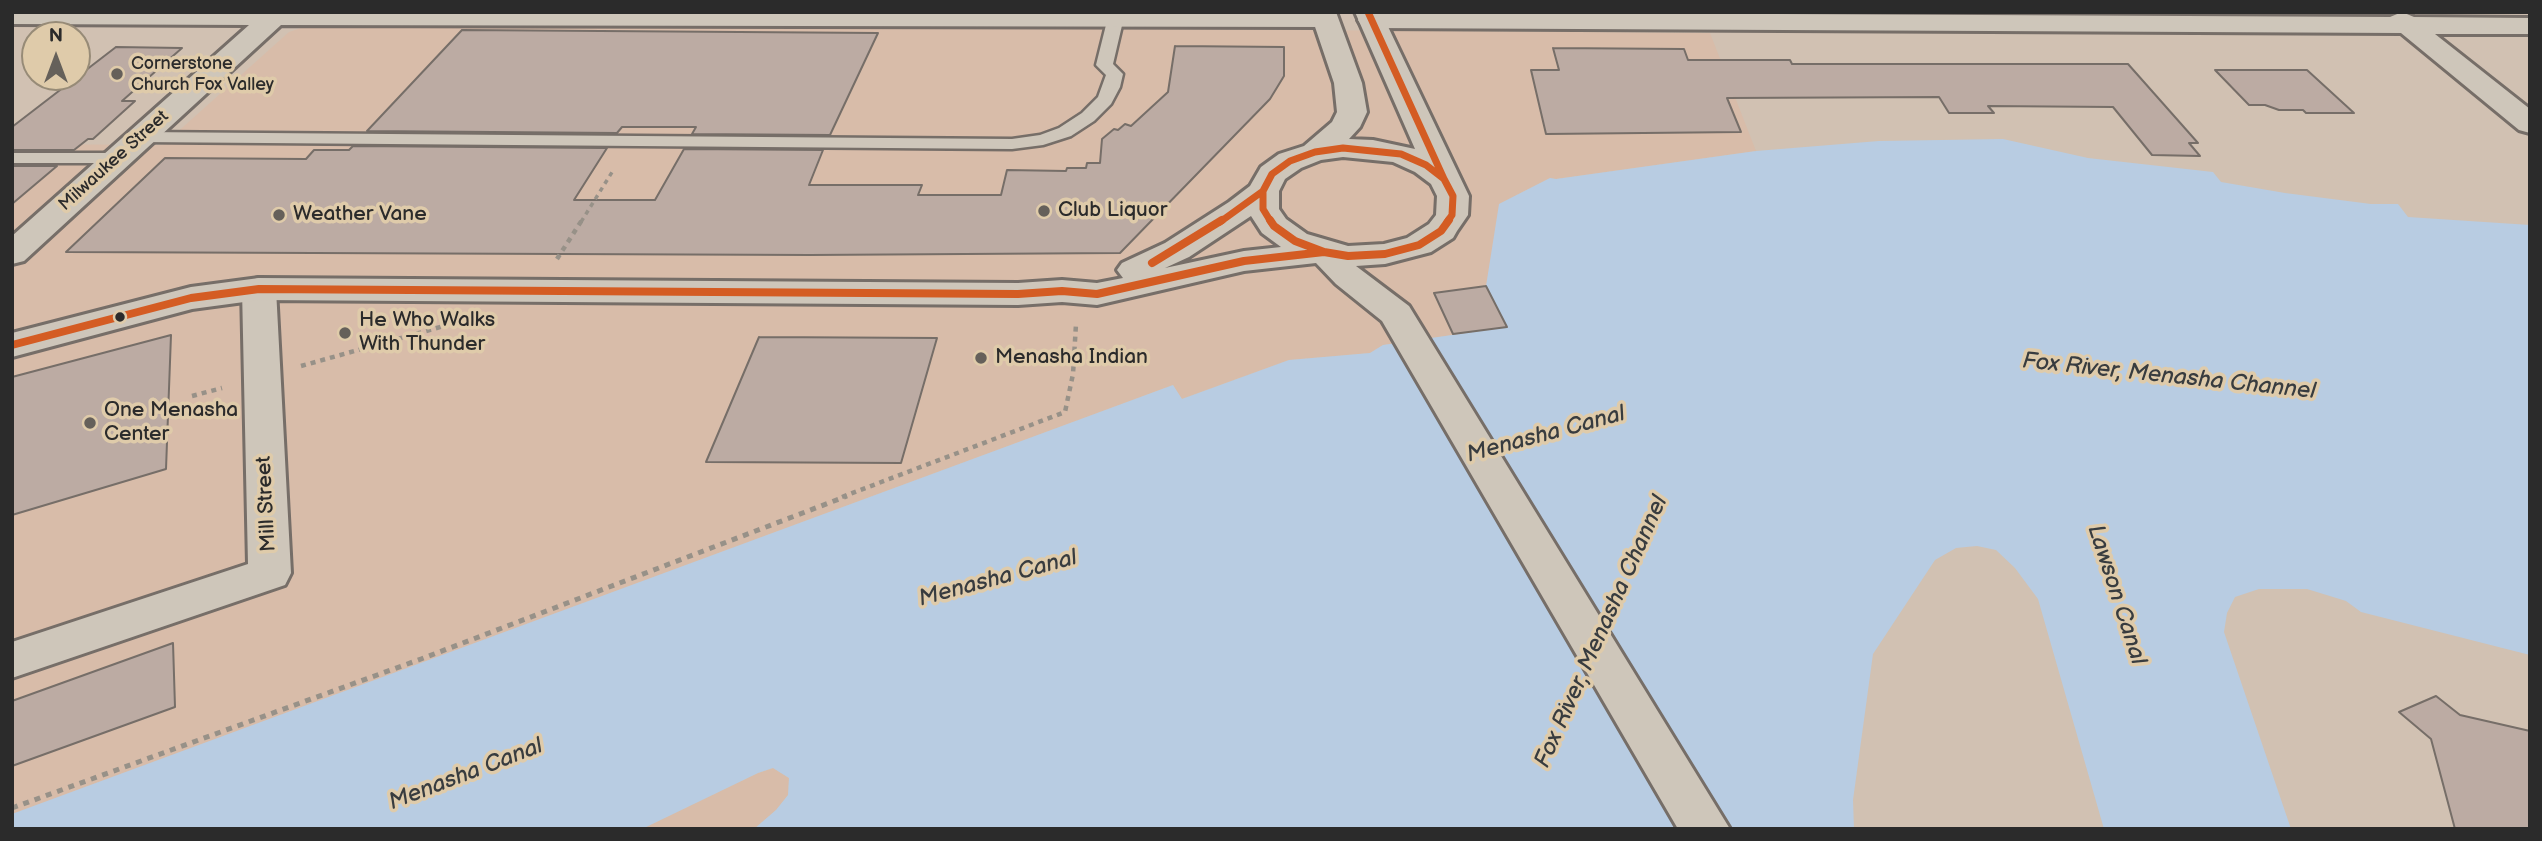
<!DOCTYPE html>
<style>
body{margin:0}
#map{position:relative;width:2542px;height:841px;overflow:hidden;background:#d1c1b2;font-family:"Balsamiq Sans",sans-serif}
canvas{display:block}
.frame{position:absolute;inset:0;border:14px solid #2b2b2b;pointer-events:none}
.north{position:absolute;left:21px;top:21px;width:70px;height:70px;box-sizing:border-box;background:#dfcbaa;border:2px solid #978b77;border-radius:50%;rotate:0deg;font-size:19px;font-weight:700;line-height:28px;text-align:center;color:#2b2b2b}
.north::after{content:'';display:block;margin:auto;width:24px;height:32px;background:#65605a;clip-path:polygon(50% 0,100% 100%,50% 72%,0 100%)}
</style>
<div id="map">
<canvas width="2542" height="841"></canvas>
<div class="frame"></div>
<div class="north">N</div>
</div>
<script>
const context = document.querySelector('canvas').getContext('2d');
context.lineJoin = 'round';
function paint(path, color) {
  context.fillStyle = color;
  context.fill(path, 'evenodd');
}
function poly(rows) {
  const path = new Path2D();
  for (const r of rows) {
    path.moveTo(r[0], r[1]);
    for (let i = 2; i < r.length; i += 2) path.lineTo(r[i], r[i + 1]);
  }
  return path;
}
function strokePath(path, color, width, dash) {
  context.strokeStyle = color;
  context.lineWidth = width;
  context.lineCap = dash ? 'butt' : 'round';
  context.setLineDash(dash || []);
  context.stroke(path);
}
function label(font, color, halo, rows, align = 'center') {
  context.font = font + ' "Balsamiq Sans",sans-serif';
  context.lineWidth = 7;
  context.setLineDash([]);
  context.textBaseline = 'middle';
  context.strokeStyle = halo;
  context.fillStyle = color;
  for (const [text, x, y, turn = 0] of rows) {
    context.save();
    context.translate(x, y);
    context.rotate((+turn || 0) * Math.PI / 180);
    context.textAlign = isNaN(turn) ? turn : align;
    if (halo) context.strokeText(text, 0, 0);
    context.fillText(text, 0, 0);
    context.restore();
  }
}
paint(poly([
 [316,23,1710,33,1756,151,1556,179,1550,178,1499,204,1507,327,1383,345,1370,353,1289,360,1181,399,1173,385,12,814,12,144,163,145,289,32],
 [773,768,789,778,788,795,776,810,754,829,642,829,758,773]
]), '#d8bca9');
paint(poly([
 [2003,139,2088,158,2213,172,2221,182,2285,193,2371,204,2398,204,2408,217,2530,225,2530,655,2361,612,2346,601,2307,589,2259,589,2235,597,2227,613,2224,632,2291,829,2104,829,2038,599,2015,568,1996,550,1977,546,1956,548,1935,560,1873,654,1853,800,1854,829,754,829,776,810,788,795,789,778,773,768,758,773,642,829,12,829,12,814,1173,385,1182,399,1289,360,1370,353,1383,345,1507,327,1486,286,1499,204,1550,178,1556,179,1756,151,1879,141]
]), '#b8cce2');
const building = poly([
 [462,30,878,33,830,135,692,134,696,127,622,127,617,133,367,131,462,30],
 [1175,46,1284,47,1284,76,1270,99,1120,253,810,255,66,252,165,158,306,159,314,150,349,150,353,146,607,148,574,200,655,200,684,149,823,150,809,185,922,185,918,195,1001,195,1007,170,1066,171,1067,168,1086,168,1087,163,1100,163,1102,139,1114,129,1118,130,1125,124,1131,126,1168,92,1175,46],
 [116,47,182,48,122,101,135,101,93,139,88,139,74,150,12,150,12,127,116,47],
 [1553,48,1684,49,1688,60,1790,60,1792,64,2128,64,2198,143,2189,143,2200,156,2152,155,2113,107,1988,106,1994,113,1949,113,1939,97,1727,98,1741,132,1546,134,1531,70,1559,70,1553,48],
 [2215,70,2307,70,2354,113,2306,113,2303,110,2279,110,2265,105,2249,105,2215,70],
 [12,166,57,166,12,204,12,166],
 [1486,286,1507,327,1453,334,1434,293,1486,286],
 [171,335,166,469,12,515,12,377,171,335],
 [759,337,937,338,901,463,706,462,759,337],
 [173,643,175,707,12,766,12,701,173,643],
 [2436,696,2460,715,2530,731,2530,829,2455,829,2431,739,2399,712,2436,696]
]);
paint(building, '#bcaba3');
strokePath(building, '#766e68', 2);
const service = poly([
 [1116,12,1124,17,1113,64,1123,74,1120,87,1111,104,1094,121,1071,136,1043,145,1012,149,140,142,131,137,140,132,1012,139,1040,135,1059,128,1082,113,1098,97,1106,75,1096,65,1108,17,1116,12],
 [12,153,116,153,125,158,116,163,12,163,12,153]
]);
const minor = poly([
 [1370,12,2390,17,2402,12,2414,17,2530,18,2530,34,2435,34,2530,109,2530,133,2519,130,2401,33,1371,28,1362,26,1358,20,1362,14,1370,12],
 [259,278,271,281,276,289,291,573,285,585,12,678,12,642,248,564,242,289,247,281,259,278]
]);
const tertiary = poly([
 [12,12,1329,12,1337,19,1333,25,1324,27,281,25,24,261,12,264,12,236,249,25,12,24,12,12]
]);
const secondary = poly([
 [1310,12,1336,12,1362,83,1367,112,1360,127,1349,139,1373,140,1415,149,1355,12,1381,12,1469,196,1468,215,1457,231,1453,238,1431,252,1385,264,1356,266,1409,306,1730,829,1678,829,1382,321,1336,284,1316,263,1244,271,1097,305,1062,302,1018,305,259,300,192,309,12,357,12,333,191,287,259,278,1018,283,1062,280,1097,283,1123,278,1117,270,1122,263,1165,243,1229,202,1250,186,1261,167,1279,154,1304,146,1332,122,1337,112,1334,83,1310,12],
 [1343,157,1393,162,1415,172,1431,184,1437,196,1436,215,1429,224,1407,238,1384,244,1348,246,1307,234,1286,219,1279,209,1279,191,1285,179,1301,168,1321,160,1343,157],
 [1251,216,1262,233,1281,247,1244,251,1165,268,1189,257,1251,216]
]);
strokePath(service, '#766e68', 5);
strokePath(minor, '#766e68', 6);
strokePath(tertiary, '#766e68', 6);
strokePath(secondary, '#766e68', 6);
strokePath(poly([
 [581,222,614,169]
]), '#979188', 3.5, [4.5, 4.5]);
strokePath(poly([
 [557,259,582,220],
 [301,366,444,326],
 [192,396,222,388],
 [842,497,1065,412,1073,374,1076,324]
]), '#979188', 4.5, [5, 5]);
strokePath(poly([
 [12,808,421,659,847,496]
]), '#979188', 5, [6, 6]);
paint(service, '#cec6ba');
paint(minor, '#cec6ba');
paint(tertiary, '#cec6ba');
paint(secondary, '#cec6ba');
strokePath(poly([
 [1368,12,1444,179],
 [1220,222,1263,191],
 [1271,222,1263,209,1263,191,1272,174,1290,161,1315,152,1343,148,1401,154,1426,165,1444,179,1453,196,1452,215,1447,222]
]), '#d45c23', 7);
strokePath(poly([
 [1270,220,1274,226,1295,241,1324,252,1348,256,1385,254,1419,245,1441,231,1449,220],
 [1152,263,1222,220],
 [12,345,191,298,259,289,1018,294,1062,291,1097,294,1244,261,1324,252]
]), '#d45c23', 8);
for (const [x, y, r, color] of [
 [117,74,7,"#65605a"],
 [1044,211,7,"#65605a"],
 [279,215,7,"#65605a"],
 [120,317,6,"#2b2b2b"],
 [345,333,7,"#65605a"],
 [981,358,7,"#65605a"],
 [90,423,7,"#65605a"]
]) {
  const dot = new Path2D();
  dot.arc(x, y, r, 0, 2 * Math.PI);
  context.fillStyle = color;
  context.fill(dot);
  strokePath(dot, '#dfcbaa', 2.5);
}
label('18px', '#2b2b2b', '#dfcbaa', [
 ["Cornerstone",131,64],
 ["Church Fox Valley",131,85]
], 'left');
label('18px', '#2b2b2b', '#dfcbaa', [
 ["Milwaukee Street",114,161,-42]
]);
label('21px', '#2b2b2b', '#dfcbaa', [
 ["Club Liquor",1058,211],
 ["Weather Vane",293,215],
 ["He Who Walks",359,321],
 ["With Thunder",359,345],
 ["Menasha Indian",995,358],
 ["One Menasha",104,411],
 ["Center",104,435]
], 'left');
label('21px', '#2b2b2b', '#dfcbaa', [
 ["Mill Street",267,504,-93]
]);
label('italic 23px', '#383c3f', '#dfcbaa', [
 ["Fox River, Menasha Channel",2169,377,6],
 ["Menasha Canal",1546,435,-15],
 ["Menasha Canal",998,579,-15],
 ["Lawson Canal",2116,595,72],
 ["Fox River, Menasha Channel",1602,632,-66],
 ["Menasha Canal",466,775,-21]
]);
</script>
